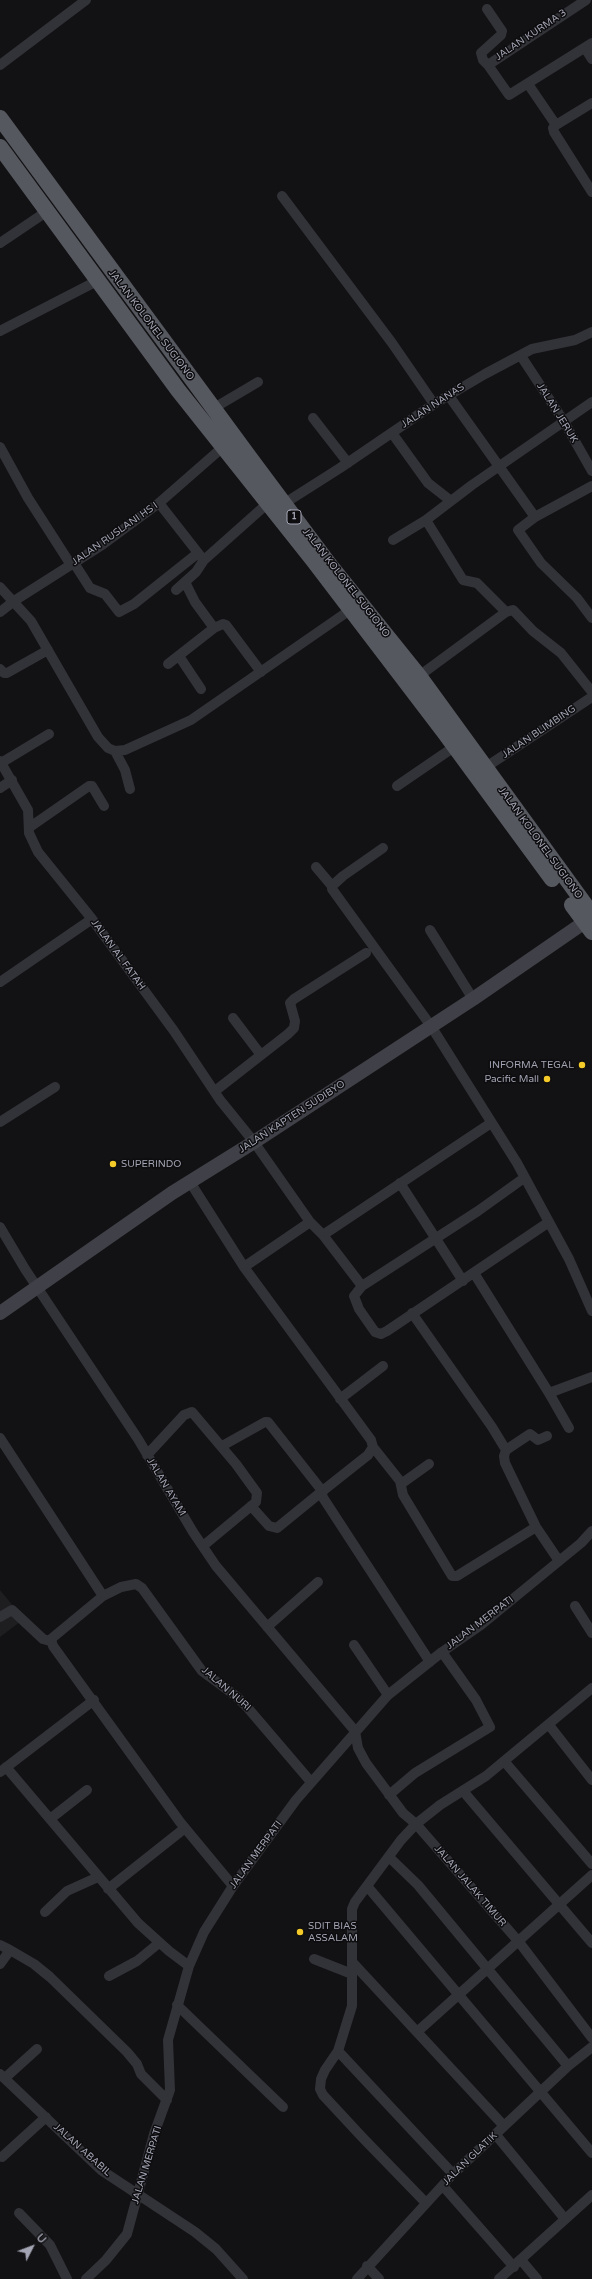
<!DOCTYPE html>
<style>
body{margin:0}
#map{position:relative;width:592px;height:2279px;overflow:hidden;background:#121113;font-family:"Varela Round",sans-serif}
canvas{display:block}
.north{position:absolute;left:12px;top:2227px;width:40px;height:40px;-webkit-text-stroke:3px #0d0c0e;paint-order:stroke;rotate:48deg;font-size:11px;font-weight:700;line-height:16px;text-align:center;color:#a3a5b4}
.north::after{content:'';display:block;margin:auto;width:14px;height:18px;background:#a3a5b4;clip-path:polygon(50% 0,100% 100%,50% 72%,0 100%)}
</style>
<div id="map">
<canvas width="592" height="2279"></canvas>
<div class="north">U</div>
</div>
<script>
const context = document.querySelector('canvas').getContext('2d');
context.lineJoin = 'round';
function paint(path, color) {
  context.fillStyle = color;
  context.fill(path, 'evenodd');
}
function poly(rows) {
  const path = new Path2D();
  for (const r of rows) {
    path.moveTo(r[0], r[1]);
    for (let i = 2; i < r.length; i += 2) path.lineTo(r[i], r[i + 1]);
  }
  return path;
}
function strokePath(path, color, width, dash) {
  context.strokeStyle = color;
  context.lineWidth = width;
  context.lineCap = dash ? 'butt' : 'round';
  context.setLineDash(dash || []);
  context.stroke(path);
}
function label(font, color, halo, rows, align = 'center') {
  context.font = font + ' "Varela Round",sans-serif';
  context.lineWidth = 3;
  context.setLineDash([]);
  context.textBaseline = 'middle';
  context.strokeStyle = halo;
  context.fillStyle = color;
  for (const [text, x, y, turn = 0] of rows) {
    context.save();
    context.translate(x, y);
    context.rotate((+turn || 0) * Math.PI / 180);
    context.textAlign = isNaN(turn) ? turn : align;
    if (halo) context.strokeText(text, 0, 0);
    context.fillText(text, 0, 0);
    context.restore();
  }
}
paint(poly([
 [0,1590,24,1619,0,1637]
]), '#1e1d20');
strokePath(poly([
 [586,0,488,65,509,95,592,43],
 [487,9,502,31,501,35,481,53,483,60,488,65],
 [585,48,592,59],
 [0,65,86,0],
 [528,84,556,125,592,103],
 [556,125,553,128,554,132,592,192],
 [282,196,392,343,434,404],
 [0,243,46,212],
 [0,331,97,281],
 [521,356,563,420,592,471],
 [449,396,535,517],
 [214,408,258,382],
 [313,418,348,463],
 [392,433,428,483,451,501],
 [0,447,28,498,71,565],
 [592,486,535,517,518,530,541,563,577,598,592,618],
 [159,503,202,558],
 [285,503,340,468,434,404,485,374,532,349,575,340,592,332],
 [393,540,426,520],
 [74,563,90,588,105,594,119,612,134,604,198,553],
 [0,587,31,621,98,737,108,748,115,751,125,750,191,720,350,610],
 [176,590,196,572,204,560,268,503],
 [0,612,14,601,102,545,159,503,223,447],
 [506,612,477,583,463,580,426,520,472,485,592,402],
 [214,628,223,624,226,625,261,672],
 [179,656,201,689],
 [168,664,214,628,195,602,185,582],
 [0,669,4,673,7,673,48,650],
 [419,676,506,612,513,610,533,631,561,653,592,692],
 [115,751,125,770,130,789],
 [0,761,28,810,29,833,38,852,92,919,174,1031,220,1100,254,1142,310,1222,323,1235],
 [1,763,49,734],
 [486,767,592,697],
 [397,786,454,747],
 [0,788,12,780],
 [30,827,89,786,92,786,104,806],
 [383,848,343,876,332,886,332,889,431,1026,517,1163,569,1259,592,1311],
 [316,867,332,886],
 [430,930,473,999],
 [0,982,92,919],
 [233,1018,261,1055],
 [215,1091,288,1034,294,1028,295,1021,290,1003,294,999,366,953],
 [0,1122,55,1087],
 [491,1123,323,1235,362,1286,354,1296,359,1309,375,1332,381,1334,387,1331,549,1222],
 [190,1182,244,1267,371,1440,373,1447,368,1455,320,1493,430,1662],
 [400,1183,463,1281],
 [0,1227,25,1269,138,1439,193,1532,216,1566,355,1731,358,1748,366,1763,403,1813,416,1824,519,1942,592,2038],
 [244,1267,310,1222],
 [474,1273,549,1393,569,1428],
 [362,1286,478,1211,524,1178],
 [412,1313,492,1427,506,1450,504,1456,505,1463,536,1527,559,1561],
 [549,1393,592,1377],
 [340,1399,383,1366],
 [0,1438,103,1596],
 [222,1446,265,1422,268,1422,323,1492],
 [373,1447,400,1481,403,1495,452,1576,457,1576,536,1527],
 [506,1450,530,1434,538,1440,547,1436],
 [147,1455,184,1415,192,1412,236,1464,257,1493,256,1502,203,1546],
 [401,1484,429,1464],
 [251,1506,269,1526,277,1528,320,1493],
 [575,1606,592,1633],
 [0,1617,12,1610,43,1639,50,1641],
 [267,1627,318,1582],
 [354,1645,388,1695],
 [549,1725,592,1780],
 [504,1761,592,1864],
 [6,1767,138,1923,169,1951,189,1966],
 [0,1772,94,1700],
 [463,1791,592,1943],
 [389,1795,415,1773,490,1727,476,1700,442,1652],
 [50,1819,87,1790],
 [389,1857,418,1885,568,2066],
 [233,1886,180,1822,53,1646,51,1639,103,1596,121,1587,136,1584,142,1588,202,1671,236,1696,247,1707,311,1782],
 [367,1886,592,2153],
 [108,1889,185,1828],
 [45,1912,67,1891,98,1877],
 [0,1945,10,1950],
 [314,1959,352,1974],
 [353,1963,417,2032],
 [0,1964,10,1950,34,1964,50,1977,127,2052,137,2064,141,2074,167,2100],
 [109,1976,137,1961,159,1943],
 [177,2005,283,2107],
 [338,2051,453,2174],
 [0,2074,101,2170,195,2232,216,2249,243,2279],
 [5,2078,37,2049],
 [504,2126,417,2032,592,1875],
 [496,2135,565,2219],
 [2,2157,46,2117],
 [443,2186,514,2267],
 [426,2203,362,2137,323,2095,320,2089,321,2079,325,2070,338,2051,352,2006,352,1909,355,1902,401,1840,416,1824,440,1805,486,1776,592,1688],
 [19,2213,50,2245,67,2279],
 [521,2260,537,2279],
 [367,2266,379,2279],
 [86,2279,106,2260,127,2234,154,2134,170,2090,168,2040,189,1966,204,1932,233,1886,296,1800,388,1695,442,1652,481,1625,581,1543,592,1531],
 [357,2279,453,2174,568,2066,592,2047],
 [499,2279,592,2195]
]), '#323338', 10);
strokePath(poly([
 [0,1313,172,1193,254,1142,473,999,592,917]
]), '#404148', 14);
strokePath(poly([
 [0,118,250,458,329,564,419,676,592,914],
 [0,147,178,390,313,560,444,732,552,879],
 [572,905,592,932]
]), '#565860', 16);
for (const [x, y, r, color] of [
 [582,1065,4,"#f4cb29"],
 [547,1079,4,"#f4cb29"],
 [113,1164,4,"#f4cb29"],
 [300,1932,4,"#f4cb29"]
]) {
  const dot = new Path2D();
  dot.arc(x, y, r, 0, 2 * Math.PI);
  context.fillStyle = color;
  context.fill(dot);
  strokePath(dot, '#0d0c0e', 1.5);
}
for (const [x, y, w] of [
 [294,517,14]
]) {
  const box = new Path2D();
  box.roundRect(x - w / 2, y - 7, w, 14, 3);
  context.fillStyle = '#0d0c0e';
  context.fill(box);
  strokePath(box, '#a3a5b4', 1);
}
label('bold 9px', '#a3a5b4', null, [
 ["1",294,517]
]);
label('10px', '#a3a5b4', '#0d0c0e', [
 ["JALAN KURMA 3",531,35,-34],
 ["JALAN KOLONEL SUGIONO",151,325,53],
 ["JALAN NANAS",433,406,-33],
 ["JALAN JERUK",557,413,58],
 ["JALAN RUSLANI HS I",115,534,-35],
 ["JALAN KOLONEL SUGIONO",346,583,52],
 ["JALAN BLIMBING",539,732,-34],
 ["JALAN KOLONEL SUGIONO",540,843,54],
 ["JALAN AL FATAH",118,955,54],
 ["JALAN KAPTEN SUDIBYO",292,1117,-33],
 ["JALAN AYAM",166,1487,59],
 ["JALAN MERPATI",480,1623,-37],
 ["JALAN NURI",226,1689,41],
 ["JALAN MERPATI",256,1855,-54],
 ["JALAN JALAK TIMUR",470,1886,49],
 ["JALAN ABABIL",82,2150,42],
 ["JALAN GLATIK",470,2159,-44],
 ["JALAN MERPATI",147,2165,-73]
]);
label('10px', '#a3a5b4', '#0d0c0e', [
 ["INFORMA TEGAL",574,1065],
 ["Pacific Mall",539,1079],
 ["SUPERINDO",121,1164,"left"],
 ["SDIT BIAS",308,1926,"left"],
 ["ASSALAM",308,1938,"left"]
], 'right');
</script>
